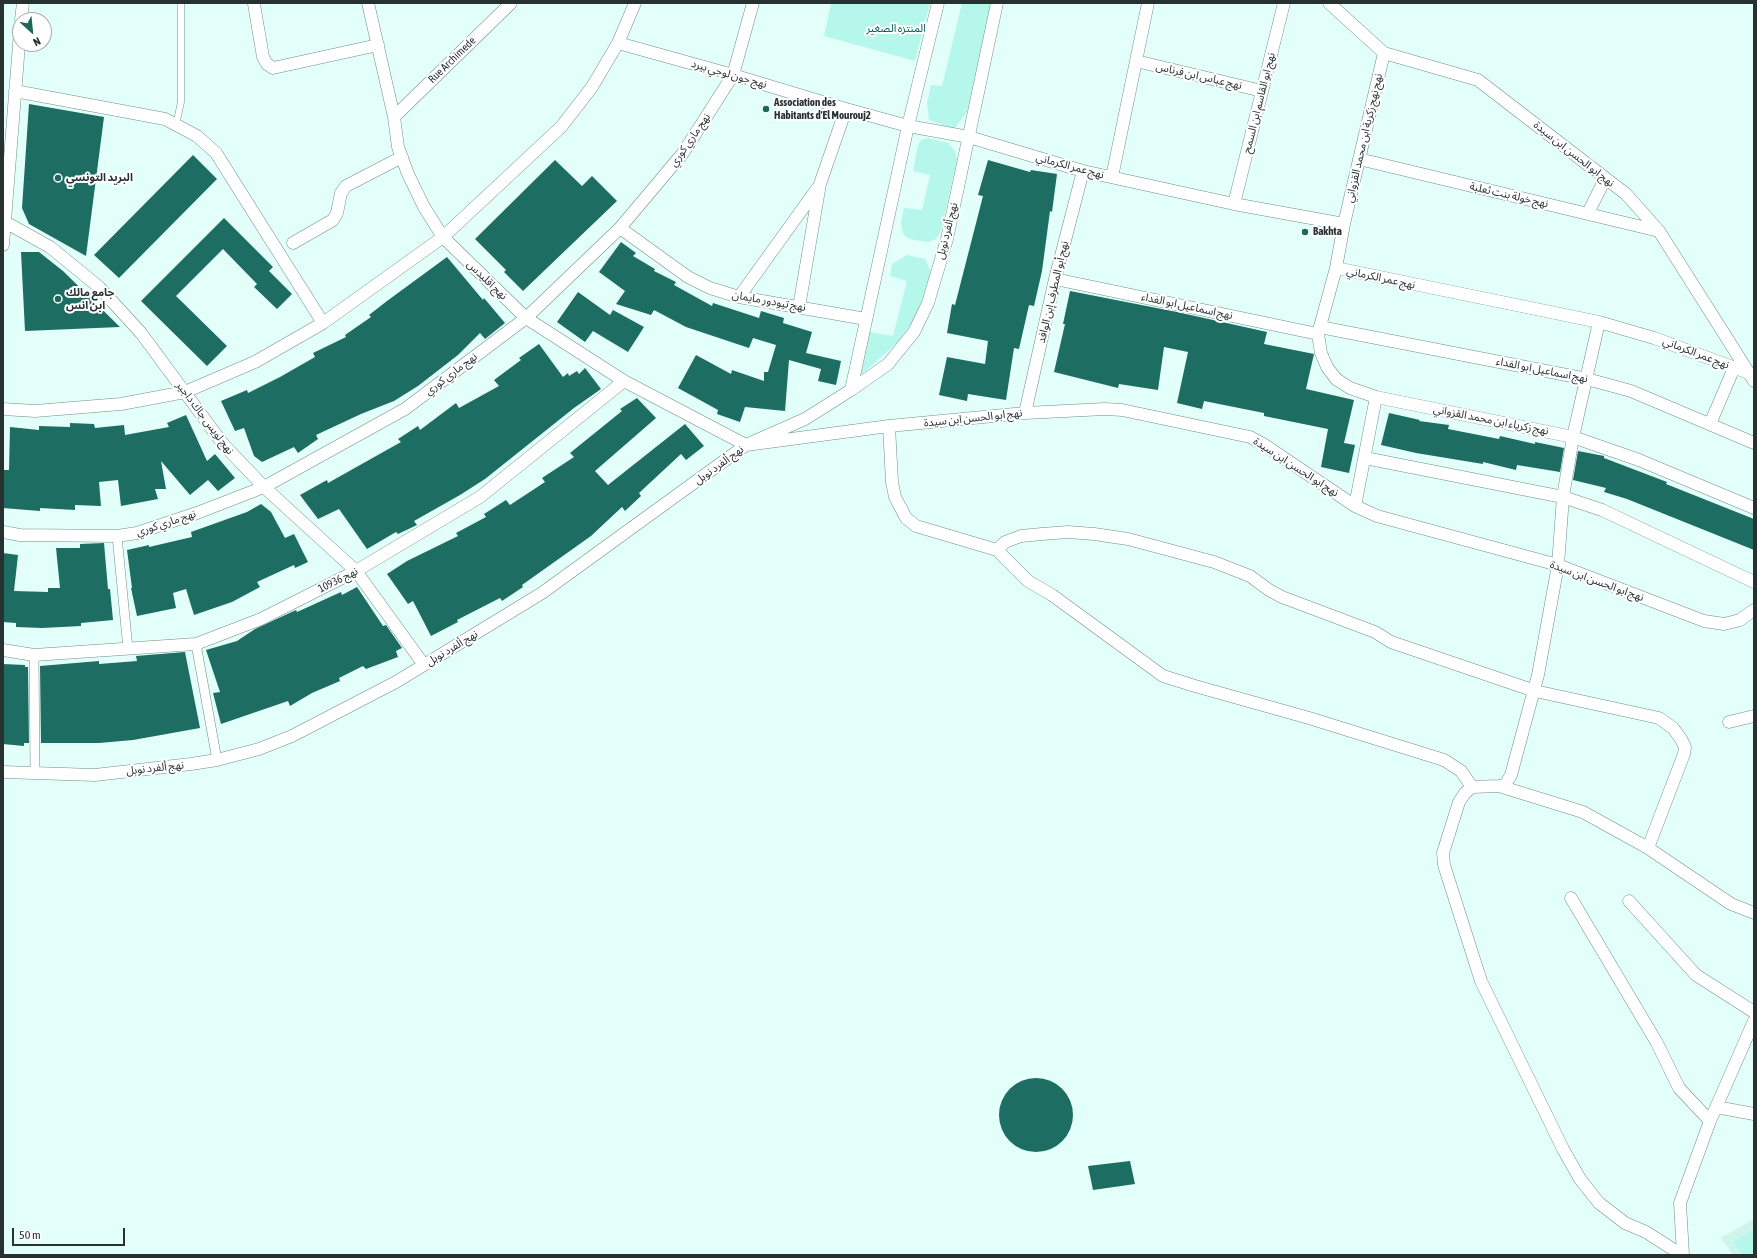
<!DOCTYPE html>
<meta charset="utf-8">
<style>
body{margin:0}
#map{position:relative;width:1757px;height:1258px;overflow:hidden;background:#e2fff9;font-family:"Asap Condensed",sans-serif}
canvas{display:block}
.frame{position:absolute;inset:0;border:4px solid #273230;pointer-events:none}
.north{position:absolute;left:12px;top:12px;width:40px;height:40px;box-sizing:border-box;background:#fff;border:1px solid #a9adac;border-radius:50%;rotate:153deg;font-size:11px;font-weight:700;line-height:16px;text-align:center;color:#273230}
.north::after{content:'';display:block;margin:auto;width:14px;height:18px;background:#1f675d;clip-path:polygon(50% 0,100% 100%,50% 72%,0 100%)}
.scale{position:absolute;left:12px;top:1228px;width:113px;height:18px;box-sizing:border-box;border:2px solid #273230;border-top:0;padding-left:5px;font-size:12px;line-height:14px;white-space:nowrap;color:#273230;-webkit-text-stroke:3px #fff;paint-order:stroke}
</style>
<div id="map">
<canvas width="1757" height="1258"></canvas>
<div class="frame"></div>
<div class="north">N</div>
<div class="scale">50 m</div>
</div>
<script>
const context = document.querySelector('canvas').getContext('2d');
context.lineJoin = 'round';
function paint(path, color) {
  context.fillStyle = color;
  context.fill(path, 'evenodd');
}
function poly(rows) {
  const path = new Path2D();
  for (const r of rows) {
    if (r.length === 3) {
      path.moveTo(r[0] + r[2], r[1]);
      path.arc(r[0], r[1], r[2], 0, 2 * Math.PI);
      continue;
    }
    path.moveTo(r[0], r[1]);
    for (let i = 2; i < r.length; i += 2) path.lineTo(r[i], r[i + 1]);
  }
  return path;
}
function strokePath(path, color, width, dash) {
  context.strokeStyle = color;
  context.lineWidth = width;
  context.lineCap = dash ? 'butt' : 'round';
  context.setLineDash(dash || []);
  context.stroke(path);
}
function label(font, color, halo, rows, align = 'center') {
  context.font = font + ' "Asap Condensed","Noto Sans Arabic",sans-serif';
  context.lineWidth = 4;
  context.setLineDash([]);
  context.textBaseline = 'middle';
  context.strokeStyle = halo;
  context.fillStyle = color;
  for (const [text, x, y, turn = 0] of rows) {
    context.save();
    context.translate(x, y);
    context.rotate((+turn || 0) * Math.PI / 180);
    context.textAlign = isNaN(turn) ? turn : align;
    if (halo) context.strokeText(text, 0, 0);
    context.fillText(text, 0, 0);
    context.restore();
  }
}
paint(poly([
 [1754,1219,1754,1255,1733,1255,1721,1238]
]), '#cff4ec');
paint(poly([
 [831,3,930,3,915,61,824,36],
 [962,3,992,3,967,112,954,129,929,120,927,103,931,85,942,86],
 [928,138,948,143,955,151,957,160,941,231,936,239,927,242,909,239,903,234,901,223,904,208,922,210,930,175,913,171,918,145,921,140],
 [907,255,925,259,931,271,918,313,899,341,861,375,870,332,893,336,907,281,890,276,892,264],
 [1754,1230,1754,1255,1742,1255,1733,1242]
]), '#b5f8eb');
paint(poly([
 [29,104,104,117,86,256,29,224,22,208],
 [193,155,217,179,119,278,94,255],
 [555,160,582,186,592,176,617,201,523,291,504,272,506,270,475,239],
 [988,160,1030,172,1031,170,1057,174,1052,212,1050,211,1042,271,1034,306,1029,305,1019,349,1014,348,1006,400,968,394,967,401,939,395,947,357,985,364,988,341,947,333,952,304,955,305,983,196,978,195],
 [224,218,273,267,269,271,292,294,277,309,254,287,257,284,223,249,176,296,227,346,207,366,141,301],
 [621,242,636,253,633,256,655,269,654,271,676,282,674,285,712,306,713,303,759,318,761,311,784,318,783,323,812,332,806,353,841,361,836,385,818,381,821,369,789,360,785,411,745,407,740,422,717,414,718,410,678,388,696,355,731,374,732,370,764,381,764,372,768,372,776,345,753,338,749,348,686,327,654,310,651,315,616,304,625,291,599,272],
 [21,252,39,252,63,271,120,327,25,331],
 [447,257,483,300,484,298,505,323,485,339,480,333,458,355,418,386,394,401,361,414,316,435,318,439,298,453,294,447,262,462,254,456,244,428,235,431,221,401,247,390,248,393,280,377,315,357,313,353,346,337,345,335,371,317,369,315,387,301],
 [1070,291,1177,312,1267,332,1264,344,1314,354,1306,389,1354,400,1344,443,1355,445,1349,473,1321,467,1328,429,1264,416,1264,413,1204,401,1202,409,1177,403,1188,352,1164,347,1158,390,1119,384,1118,388,1054,372,1065,324,1063,324],
 [578,292,610,315,613,310,644,327,628,352,593,331,585,342,557,322],
 [539,344,563,377,568,373,569,376,577,371,579,374,585,368,601,389,574,408,485,479,460,495,414,521,417,525,398,534,396,532,367,549,339,509,318,519,300,495,327,480,328,483,401,442,398,439,418,426,420,430,456,403,459,408,499,386,494,380,521,360,519,358],
 [637,398,656,418,595,471,608,485,685,424,704,446,686,460,681,454,639,493,641,496,625,511,622,507,591,536,522,585,523,587,502,601,500,598,457,620,458,622,431,636,413,601,408,604,387,574,407,561,458,536,456,533,486,517,484,514,506,500,510,505,545,482,542,478,574,457,570,453,622,411,620,409],
 [1389,413,1420,420,1419,421,1449,425,1448,429,1499,439,1500,436,1535,444,1535,442,1564,448,1560,472,1517,465,1516,470,1483,462,1483,464,1416,453,1381,445],
 [186,415,207,461,215,454,235,478,218,491,208,480,190,495,161,461,166,489,155,489,158,499,121,506,118,480,99,482,101,506,75,505,75,510,40,508,40,511,3,508,3,470,9,470,10,427,39,430,39,426,70,427,70,423,94,424,95,428,124,425,125,435,169,427,167,423],
 [1578,451,1604,456,1604,458,1667,482,1666,484,1754,519,1754,550,1627,499,1604,492,1606,488,1573,480],
 [261,504,271,512,285,538,294,534,308,562,295,568,294,565,257,582,260,587,232,602,194,615,186,589,173,593,176,608,137,616,131,588,132,588,127,550,149,545,149,547,192,537,191,532,247,512],
 [104,543,108,589,110,589,113,620,81,623,81,626,42,628,16,627,16,623,3,622,3,553,18,555,14,591,48,592,48,588,60,588,56,548,80,548,80,544],
 [357,587,383,626,386,625,402,648,396,651,398,657,366,669,363,666,339,678,340,681,312,693,290,706,288,701,221,724,213,693,220,692,206,650,237,641,255,629,296,610,297,612,341,592,342,595],
 [185,652,200,728,133,740,99,743,41,743,40,666,99,661,99,664,137,661,136,656],
 [3,664,25,665,25,667,28,667,29,743,24,743,24,746,3,744],
 [1036,1115,37],
 [1130,1161,1135,1184,1093,1190,1088,1166]
]), '#1d6d62');
const service = poly([
 [176,125,181,102,181,3]
]);
const pedestrian = poly([
 [117,536,128,649],
 [196,644,217,760],
 [34,655,35,773]
]);
const minor = poly([
 [368,3,394,117,398,147,408,174,424,207,443,237,526,318,624,381,746,445,889,426,1025,413,1105,409,1122,410,1250,437,1263,444,1355,506,1377,516,1558,565,1704,621,1724,624,1740,620,1754,610],
 [1329,3,1384,53,1478,80,1626,194,1659,231,1754,381],
 [254,4,263,57,267,64,273,68,378,45],
 [21,20,23,3],
 [618,43,733,75,846,109,908,126,969,137,1083,171,1234,204,1344,224,1336,268,1599,322,1654,338,1749,373],
 [1136,61,1262,91],
 [15,91,165,119,197,136,216,153,323,323],
 [394,117,511,3],
 [1359,159,1659,231],
 [1112,177,1148,3],
 [1234,204,1284,3],
 [1588,213,1605,179],
 [5,222,50,247,99,287,141,333,223,444,264,487,356,571,424,665],
 [1344,224,1384,53],
 [620,228,688,277,710,288,739,297,866,319],
 [293,243,333,220,337,213,341,193,346,186,402,157],
 [3,245,20,32],
 [1336,268,1318,334,1321,353,1327,367,1336,379,1350,388,1376,397,1573,437,1639,460,1754,508],
 [1055,279,1318,334],
 [739,297,819,186],
 [799,307,820,184,846,109],
 [1599,322,1573,437,1563,497,1558,565,1538,675,1511,775,1505,785,1499,786,1472,787,1465,793,1459,802,1443,853,1444,865,1481,981,1563,1149,1580,1179,1599,1203,1625,1223,1646,1232,1682,1255],
 [1320,327,1587,379,1631,391,1754,443],
 [851,390,908,126,938,3],
 [3,409,35,411,121,404,185,392,255,362,323,323,443,237,561,127,592,87,618,43,635,3],
 [1025,413,1055,279,1083,171],
 [1710,424,1734,368],
 [889,426,892,482,895,497,906,518,916,526,997,550,1028,581,1052,595,1163,676,1195,686,1309,718,1444,760,1461,771,1472,787],
 [1365,458,1563,497,1602,510,1754,582],
 [1355,506,1376,397],
 [3,532,20,535,117,536,137,533,197,513,264,487,405,409,526,318,620,228,683,153,733,75,753,3],
 [997,550,1005,542,1021,536,1042,534,1068,532,1094,534,1128,539,1214,562,1250,576,1269,590,1282,597,1375,632,1391,642,1535,691,1659,718,1673,728,1681,739,1685,747,1684,754,1648,848],
 [3,650,34,655,196,644,261,619,356,571,480,497,624,381],
 [1729,722,1754,716],
 [3,772,95,775,191,764,217,760,259,749,292,736,396,682,542,593,746,445,805,419,851,390,888,364,914,332,928,303,947,239,997,3],
 [1499,786,1583,812,1648,848,1731,904,1754,913],
 [1571,898,1657,1043,1679,1088,1710,1121],
 [1629,901,1696,975,1754,1012],
 [1716,1107,1754,1114],
 [1683,1255,1680,1203,1710,1121,1754,1021]
]);
strokePath(service, '#738d88', 7);
strokePath(pedestrian, '#738d88', 10);
strokePath(minor, '#738d88', 13);
strokePath(service, '#fff', 6);
strokePath(pedestrian, '#fff', 9);
strokePath(minor, '#fff', 12);
for (const [x, y, r, color] of [
 [766,109,4,"#1f675d"],
 [58,178,4,"#1f675d"],
 [1305,232,4,"#1f675d"],
 [58,299,4,"#1f675d"]
]) {
  const dot = new Path2D();
  dot.arc(x, y, r, 0, 2 * Math.PI);
  context.fillStyle = color;
  context.fill(dot);
  strokePath(dot, '#fff', 1.5);
}
label('11px', '#005c52', '#fff', [
 ["المنتزه الصغير",896,29]
]);
label('11px', '#273230', '#fff', [
 ["Rue Archimede",452,60,-44],
 ["نهج جون لوجي بيرد",729,74,16],
 ["نهج عباس ابن فرناس",1199,76,13],
 ["نهج ابو القاسم ابن السمح",1259,103,-76],
 ["نهج نهج زكرية ابن محمد القزواني",1364,138,-77],
 ["نهج ماري كوري",690,140,-55],
 ["نهج ابو الحسن ابن سيدة",1574,154,38],
 ["نهج عمر الكرماني",1070,166,15],
 ["نهج خولة بنت ثعلبة",1509,195,13],
 ["نهج ألفرد نوبل",947,231,-76],
 ["نهج عمر الكرماني",1381,278,12],
 ["نهج اقليدس",487,280,44],
 ["نهج أبو المطرف إبن الوافد",1053,292,-77],
 ["نهج تيودور مايمان",769,301,10],
 ["نهج اسماعيل ابو الفداء",1187,306,12],
 ["نهج عمر الكرماني",1696,353,21],
 ["نهج اسماعيل ابو الفداء",1542,370,11],
 ["نهج ماري كوري",451,374,-37],
 ["نهج لويس جاك داجير",205,418,53],
 ["نهج ابو الحسن ابن سيدة",973,418,-6],
 ["نهج زكرياء ابن محمد القزواني",1491,420,11],
 ["نهج ألفرد نوبل",719,465,-36],
 ["نهج ابو الحسن ابن سيدة",1296,467,33],
 ["نهج ماري كوري",166,523,-18],
 ["نهج 10936",338,580,-27],
 ["نهج ابو الحسن ابن سيدة",1597,581,20],
 ["نهج ألفرد نوبل",452,648,-31],
 ["نهج ألفرد نوبل",155,768,-6]
]);
label('bold 11px', '#273230', '#fff', [
 ["Association des",774,103],
 ["Habitants d'El Mourouj2",774,116],
 ["البريد التونسي",66,178],
 ["Bakhta",1313,232],
 ["جامع مالك",66,293],
 ["ابن انس",66,306]
], 'left');
</script>
